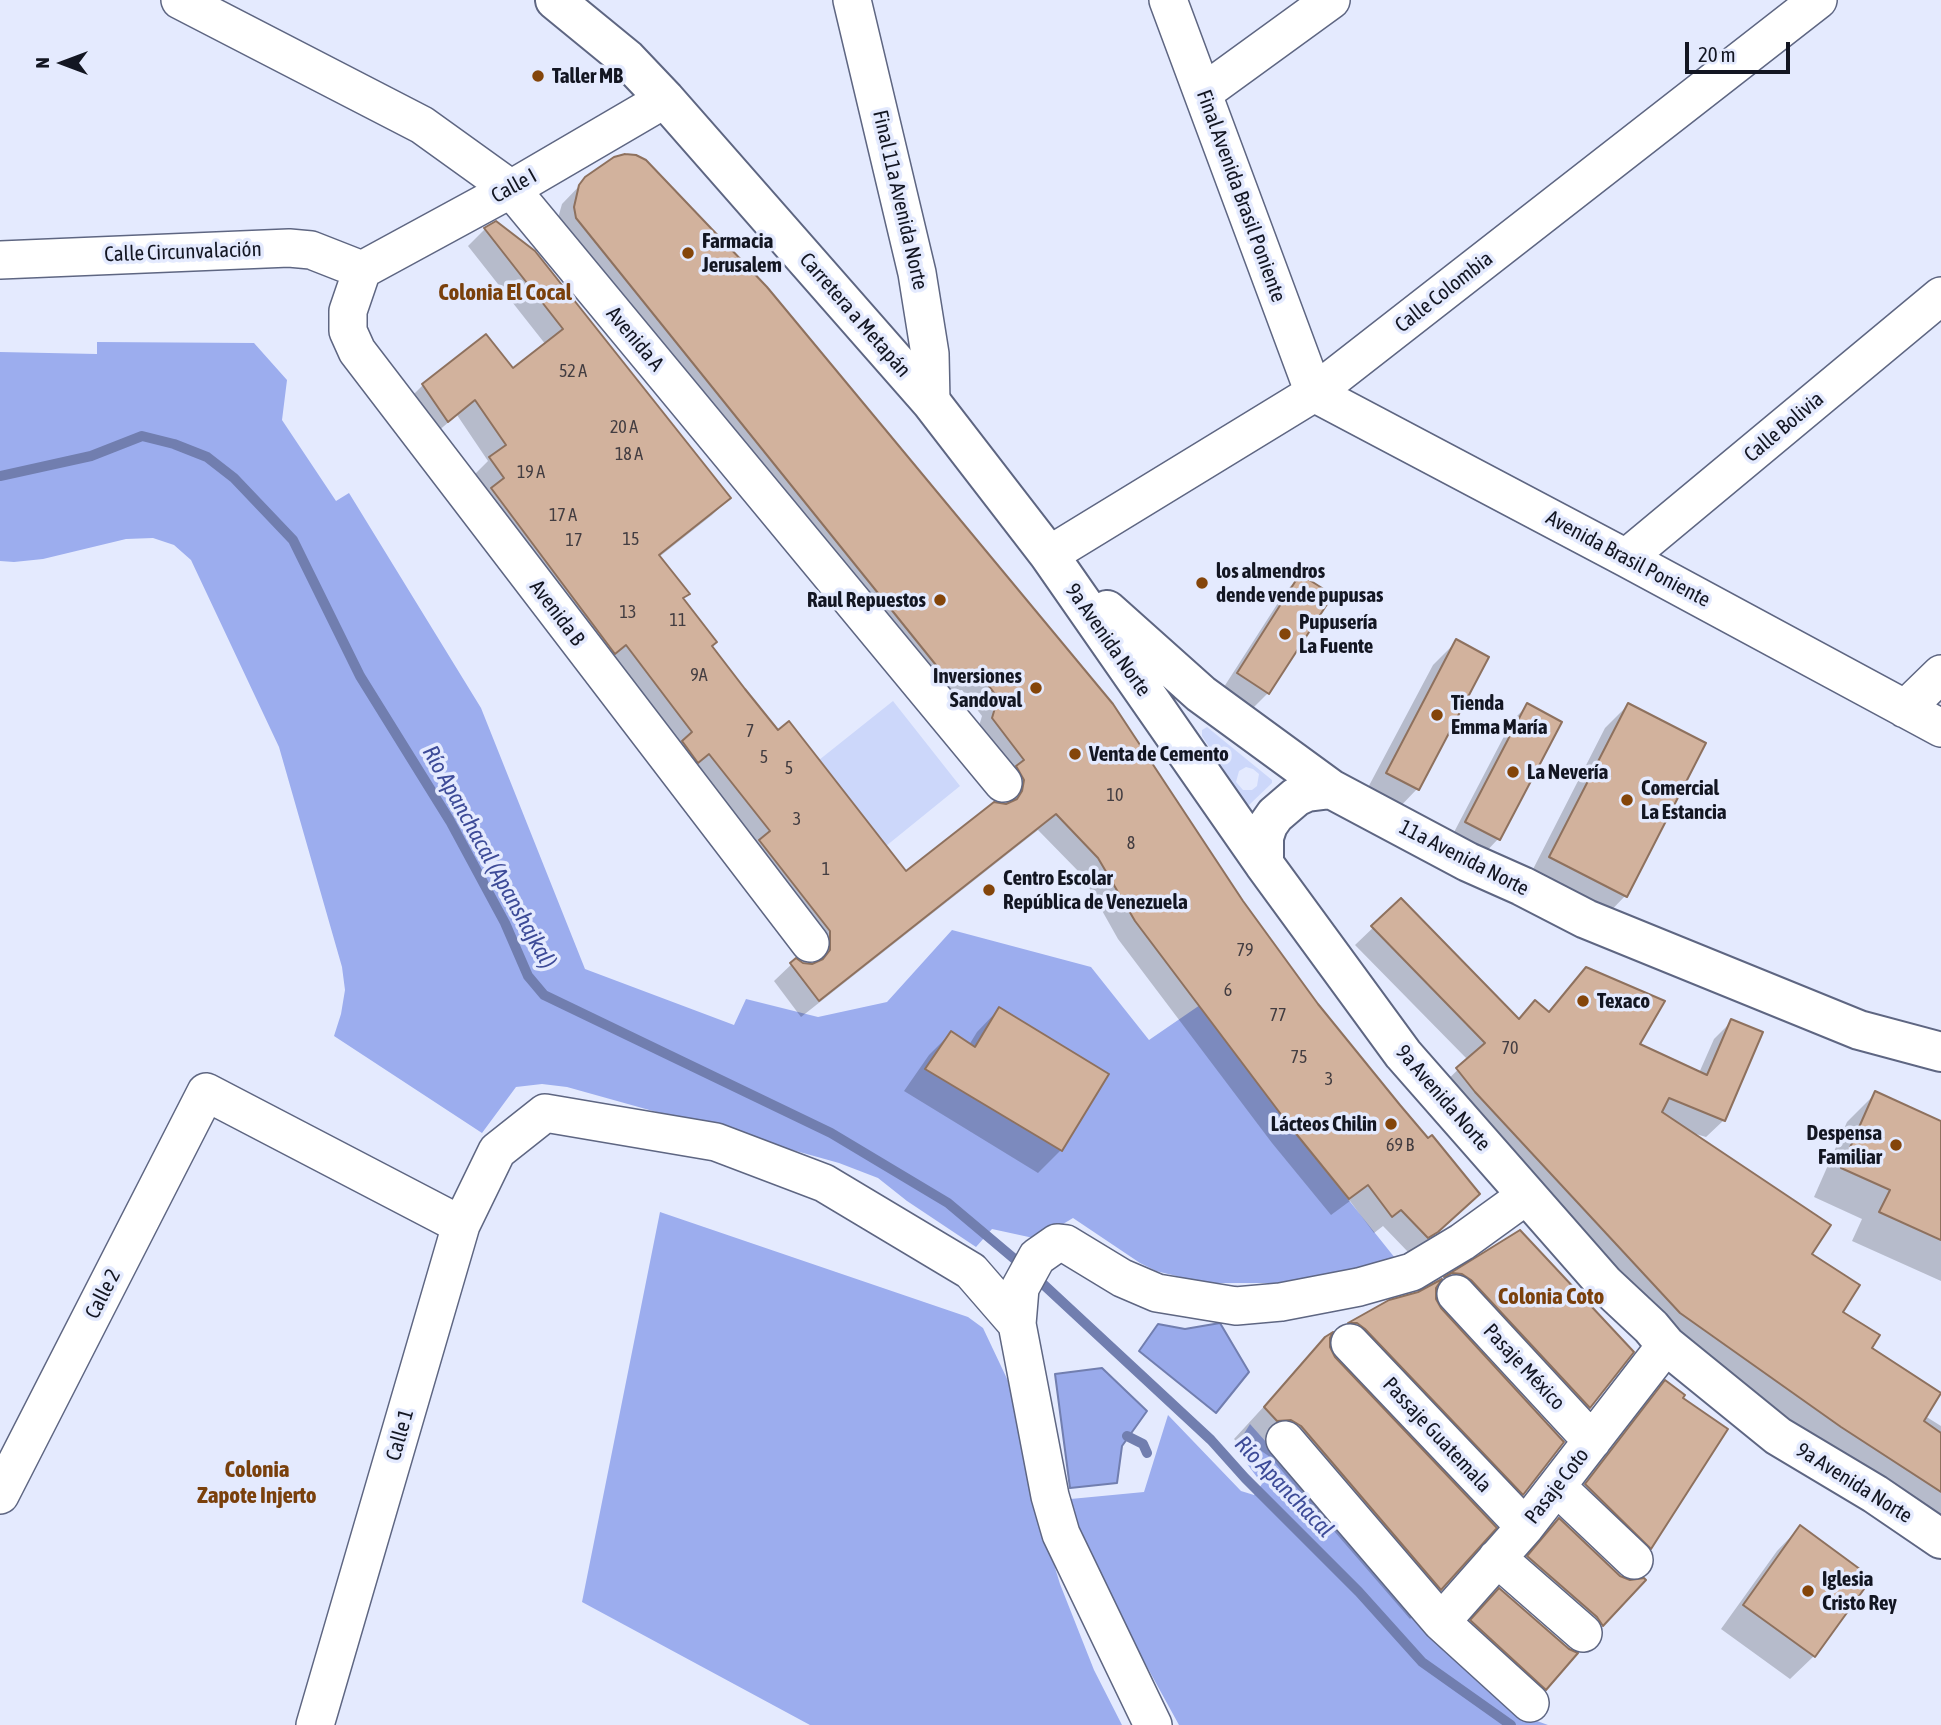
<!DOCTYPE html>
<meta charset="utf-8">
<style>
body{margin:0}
#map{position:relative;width:1941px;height:1725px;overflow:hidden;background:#e4eafe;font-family:"Asap Condensed",sans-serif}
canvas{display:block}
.north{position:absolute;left:28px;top:28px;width:70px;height:70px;-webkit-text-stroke:5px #e4eafe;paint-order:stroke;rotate:270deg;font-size:19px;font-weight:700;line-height:28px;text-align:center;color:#131622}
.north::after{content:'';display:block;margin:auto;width:24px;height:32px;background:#131622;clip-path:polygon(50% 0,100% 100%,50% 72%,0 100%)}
.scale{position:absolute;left:1685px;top:42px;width:105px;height:32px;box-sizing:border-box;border:4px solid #131622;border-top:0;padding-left:9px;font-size:21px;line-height:24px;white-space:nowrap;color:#131622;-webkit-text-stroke:5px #e4eafe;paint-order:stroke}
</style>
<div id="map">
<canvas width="1941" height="1725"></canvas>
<div class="north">N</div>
<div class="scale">20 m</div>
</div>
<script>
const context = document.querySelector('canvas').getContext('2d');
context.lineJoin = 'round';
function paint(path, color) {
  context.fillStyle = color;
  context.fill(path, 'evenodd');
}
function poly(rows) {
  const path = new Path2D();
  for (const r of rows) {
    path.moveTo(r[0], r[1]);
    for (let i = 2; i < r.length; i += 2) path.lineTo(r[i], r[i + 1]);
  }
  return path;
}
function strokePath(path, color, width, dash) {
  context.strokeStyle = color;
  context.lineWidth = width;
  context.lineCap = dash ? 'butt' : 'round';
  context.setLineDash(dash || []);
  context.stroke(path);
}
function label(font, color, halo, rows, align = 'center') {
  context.font = font + ' "Asap Condensed",sans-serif';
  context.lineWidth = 7;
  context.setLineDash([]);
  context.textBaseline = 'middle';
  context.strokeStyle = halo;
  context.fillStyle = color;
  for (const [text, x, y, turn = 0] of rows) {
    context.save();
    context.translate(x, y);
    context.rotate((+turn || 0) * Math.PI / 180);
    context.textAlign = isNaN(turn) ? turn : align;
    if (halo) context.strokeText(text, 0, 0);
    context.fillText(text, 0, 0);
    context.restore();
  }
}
paint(poly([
 [893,701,960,786,886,846,819,760],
 [1207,727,1272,780,1272,783,1249,805,1247,805,1202,736,1202,730],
 [1246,767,1253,769,1259,774,1257,786,1252,790,1243,790,1236,782,1239,771]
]), '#ccd7fa');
paint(poly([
 [97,342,254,343,287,380,282,420,336,501,349,493,481,708,585,969,734,1025,746,999,818,1017,887,1002,952,930,1091,967,1149,1040,1200,1005,1295,1133,1395,1258,1363,1268,1290,1283,1205,1283,1156,1271,1140,1263,1073,1218,1038,1239,992,1229,976,1247,907,1201,878,1178,839,1163,567,1087,542,1084,516,1087,482,1133,334,1036,341,1014,345,990,342,967,279,747,191,560,174,545,153,538,126,539,43,559,14,562,0,561,0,352,97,354],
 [660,1212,968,1317,983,1328,1027,1421,1037,1509,1060,1584,1094,1670,1122,1725,810,1725,582,1602],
 [1168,1415,1241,1491,1254,1495,1262,1484,1245,1461,1239,1446,1240,1440,1250,1424,1443,1640,1537,1721,1548,1725,1179,1725,1074,1534,1060,1500,1144,1492]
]), '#9cadee');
const water = poly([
 [1220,1323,1249,1372,1216,1413,1139,1351,1158,1324,1185,1329,1220,1323],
 [1102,1368,1147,1411,1122,1446,1117,1483,1070,1488,1055,1374,1102,1368]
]);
paint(water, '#99aaeb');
strokePath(water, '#717eaf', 2);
paint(poly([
 [586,179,1242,902,1461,1211,1419,1249,1410,1254,1383,1226,1374,1233,1350,1201,1331,1215,1272,1143,1118,939,1082,875,1038,830,801,1017,774,981,796,960,802,964,813,966,813,949,473,476,488,461,457,415,430,438,406,402,423,385,486,337,512,371,546,345,468,246,485,229,496,223,729,498,712,515,659,557,687,594,682,599,711,647,778,732,906,873,1006,805,1007,797,976,736,982,716,962,690,931,696,558,218,562,204],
 [1300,576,1330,595,1268,693,1252,709,1222,690,1285,592],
 [1457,641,1487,658,1417,789,1394,813,1363,797,1433,665],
 [1528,705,1560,723,1498,839,1483,855,1451,838,1512,721],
 [1628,705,1704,744,1625,896,1602,920,1527,881,1605,728],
 [1401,901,1517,1020,1535,1003,1547,1013,1587,970,1638,1044,1699,1073,1714,1039,1732,1021,1724,1120,1706,1137,1689,1132,1810,1255,1840,1312,1925,1416,1941,1426,1941,1520,1888,1487,1694,1354,1440,1087,1468,1060,1355,945],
 [999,1009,1106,1075,1061,1150,1038,1173,904,1091,929,1055,951,1033,969,1045,977,1032],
 [1876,1093,1941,1123,1941,1281,1852,1241,1862,1219,1814,1197,1847,1122],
 [1520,1233,1631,1352,1589,1407,1574,1422,1456,1295,1445,1289,1434,1288,1434,1300,1439,1309,1562,1442,1522,1494,1491,1524,1494,1528,1410,1619,1270,1457,1260,1450,1246,1451,1234,1439,1302,1365,1328,1339,1328,1345,1349,1324,1390,1302,1419,1294,1437,1283,1436,1288,1445,1279],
 [1665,1383,1680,1399,1726,1429,1650,1548,1626,1571,1562,1509,1642,1406],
 [1559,1520,1619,1577,1630,1582,1643,1580,1578,1648,1505,1581,1536,1543],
 [1800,1527,1814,1656,1790,1679,1721,1629,1777,1551],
 [1476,1614,1575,1654,1521,1712,1448,1645]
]), '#0003');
strokePath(poly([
 [0,476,91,456,142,436,174,444,207,457,234,478,293,540,360,676,450,821,505,923,528,976,544,995,831,1133,948,1203,1030,1272,1211,1440,1245,1478,1359,1592,1422,1662,1511,1725],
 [1127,1436,1143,1444,1147,1453]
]), '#717eaf', 10);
const building = poly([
 [625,154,636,155,646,160,767,287,1113,704,1243,901,1318,1004,1400,1105,1428,1138,1432,1135,1480,1194,1438,1232,1428,1238,1401,1210,1392,1217,1368,1185,1349,1199,1289,1125,1135,921,1098,858,1056,814,819,1001,790,963,796,958,803,963,812,964,823,959,830,950,830,931,759,840,770,831,709,754,698,763,682,741,692,732,676,711,626,645,615,654,491,488,504,478,489,457,506,445,475,400,448,422,422,384,486,334,513,368,563,329,484,228,496,221,535,251,731,498,659,555,690,594,683,598,717,642,712,646,745,689,778,730,789,721,906,871,994,802,1006,804,1017,799,1022,791,1024,780,1016,766,1024,760,992,718,998,698,979,673,948,680,576,218,574,207,579,185,585,177,614,157,625,154],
 [1300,574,1333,595,1269,694,1237,673,1300,574],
 [1456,639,1489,657,1419,790,1386,773,1456,639],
 [1527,703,1562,722,1500,840,1465,822,1527,703],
 [1628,703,1706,743,1627,897,1549,857,1628,703],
 [1401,898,1519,1019,1535,1000,1549,1012,1586,967,1665,1001,1640,1044,1707,1075,1731,1019,1763,1032,1725,1121,1669,1098,1662,1112,1831,1225,1812,1254,1860,1285,1843,1312,1880,1335,1872,1348,1941,1393,1924,1421,1941,1433,1941,1492,1841,1427,1680,1313,1475,1092,1456,1068,1485,1043,1371,926,1401,898],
 [999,1007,1109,1074,1062,1151,925,1069,951,1031,975,1047,999,1007],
 [1875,1091,1941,1121,1941,1240,1879,1212,1890,1190,1841,1168,1875,1091],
 [1520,1230,1634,1352,1590,1408,1471,1280,1462,1274,1452,1273,1444,1277,1520,1230],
 [1442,1279,1436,1288,1436,1299,1441,1308,1564,1442,1523,1495,1365,1329,1357,1323,1348,1323,1389,1300,1418,1292,1442,1279],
 [1333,1332,1330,1338,1330,1347,1335,1357,1497,1528,1441,1590,1301,1426,1291,1420,1277,1421,1264,1407,1325,1337,1333,1332],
 [1665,1380,1685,1395,1683,1398,1728,1429,1651,1549,1585,1484,1665,1380],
 [1559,1518,1620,1576,1630,1580,1644,1578,1646,1580,1603,1626,1597,1617,1527,1556,1559,1518],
 [1800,1525,1872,1578,1815,1657,1743,1605,1800,1525],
 [1499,1588,1569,1649,1578,1653,1546,1690,1470,1620,1499,1588]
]);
paint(building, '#d2b29d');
strokePath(building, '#8e715e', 2);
const street = poly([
 [180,0,422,125,511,189,1003,783],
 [852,0,917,273,930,354,931,402],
 [1168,0,1314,393,1626,558,1941,728],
 [1203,93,1331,0],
 [0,260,289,248,311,250,362,270],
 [362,270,348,311,348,331,357,351,810,943],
 [362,270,511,189,665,99],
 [1049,555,1314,393,1818,0],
 [1626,558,1941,296],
 [1905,709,1941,674],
 [1456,1294,1592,1441],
 [1350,1343,1525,1527],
 [1285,1440,1441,1622,1530,1703],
 [1557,1487,1634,1560],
 [0,1495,206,1092,461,1225],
 [1497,1558,1583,1633],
 [1441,1622,1525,1527,1666,1345],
 [315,1725,461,1225,497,1151,545,1113,716,1142,824,1183,971,1271,1017,1324],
 [1153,1725,1061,1534,1050,1496,1017,1324,1020,1288,1037,1257,1057,1243,1066,1244,1122,1278,1157,1293,1236,1306,1281,1302,1359,1287,1412,1272,1462,1242,1527,1195]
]);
const primary = poly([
 [555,0,627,59,665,99,931,402,1049,555,1264,864,1403,1054,1605,1284,1651,1327,1666,1345,1778,1436,1875,1494,1941,1539],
 [1107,610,1201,694,1331,789,1468,862,1522,886,1586,919,1859,1030,1941,1052],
 [1264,864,1264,837,1268,825,1275,815,1296,797,1307,792,1331,789]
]);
strokePath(street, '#5e6682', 40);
strokePath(primary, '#5e6682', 42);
strokePath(street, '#fff', 37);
strokePath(primary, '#fff', 38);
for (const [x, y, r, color] of [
 [538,76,7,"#84450a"],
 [688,253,7,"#84450a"],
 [1202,583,7,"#84450a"],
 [940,600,7,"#84450a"],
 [1285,634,7,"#84450a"],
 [1036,688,7,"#84450a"],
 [1437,715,7,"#84450a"],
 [1075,754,7,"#84450a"],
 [1513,772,7,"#84450a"],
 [1627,800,7,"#84450a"],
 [989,890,7,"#84450a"],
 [1583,1001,7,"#84450a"],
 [1391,1124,7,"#84450a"],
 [1896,1145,7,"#84450a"],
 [1808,1591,7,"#84450a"]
]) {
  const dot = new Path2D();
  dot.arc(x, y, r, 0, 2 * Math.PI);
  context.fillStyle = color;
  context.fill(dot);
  strokePath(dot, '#e4eafe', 2.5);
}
label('18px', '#433d41', null, [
 ["52 A",573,371],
 ["20 A",624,427],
 ["18 A",629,454],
 ["19 A",531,472],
 ["17 A",563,515],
 ["15",631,539],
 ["17",574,540],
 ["13",628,612],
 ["11",678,620],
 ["9A",699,675],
 ["7",750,731],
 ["5",764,757],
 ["5",789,768],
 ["10",1115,795],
 ["3",797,819],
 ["8",1131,843],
 ["1",826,869],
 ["79",1245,950],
 ["6",1228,990],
 ["77",1278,1015],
 ["70",1510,1048],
 ["75",1299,1057],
 ["3",1329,1079],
 ["69 B",1400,1145]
]);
label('bold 21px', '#131622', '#e4eafe', [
 ["Taller MB",552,76],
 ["Farmacia",702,241],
 ["Jerusalem",702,265],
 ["los almendros",1216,571],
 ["dende vende pupusas",1216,595],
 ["Raul Repuestos",926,600,"right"],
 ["Pupusería",1299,622],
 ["La Fuente",1299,646],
 ["Inversiones",1022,676,"right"],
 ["Sandoval",1022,700,"right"],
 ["Tienda",1451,703],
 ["Emma María",1451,727],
 ["Venta de Cemento",1089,754],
 ["La Nevería",1527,772],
 ["Comercial",1641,788],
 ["La Estancia",1641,812],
 ["Centro Escolar",1003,878],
 ["República de Venezuela",1003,902],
 ["Texaco",1597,1001],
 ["Lácteos Chilin",1377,1124,"right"],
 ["Despensa",1882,1133,"right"],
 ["Familiar",1882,1157,"right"],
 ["Iglesia",1822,1579],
 ["Cristo Rey",1822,1603]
], 'left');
label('21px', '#131622', '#e4eafe', [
 ["Calle I",514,186,-29],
 ["Final Avenida Brasil Poniente",1241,196,70],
 ["Final 11a Avenida Norte",900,200,77],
 ["Calle Circunvalación",183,252,-2],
 ["Calle Colombia",1444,292,-38],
 ["Carretera a Metapán",855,315,49],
 ["Avenida A",635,339,50],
 ["Calle Bolivia",1784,427,-40],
 ["Avenida Brasil Poniente",1628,559,28],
 ["Avenida B",557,613,53],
 ["9a Avenida Norte",1108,640,55],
 ["11a Avenida Norte",1464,858,27],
 ["9a Avenida Norte",1443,1098,49],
 ["Calle 2",103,1294,-63],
 ["Pasaje México",1524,1367,47],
 ["Calle 1",400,1435,-74],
 ["Passaje Guatemala",1437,1435,47],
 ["9a Avenida Norte",1854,1483,32],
 ["Pasaje Coto",1557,1486,-52]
]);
label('bold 23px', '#7a400c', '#e4eafe', [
 ["Colonia El Cocal",505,293],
 ["Colonia Coto",1551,1297],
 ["Colonia",257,1470],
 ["Zapote Injerto",257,1496]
]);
label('italic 23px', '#3d4b98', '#e4eafe', [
 ["Río Apanchacal (Apanshajkal)",489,857,61],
 ["Río Apanchacal",1284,1487,46]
]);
</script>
